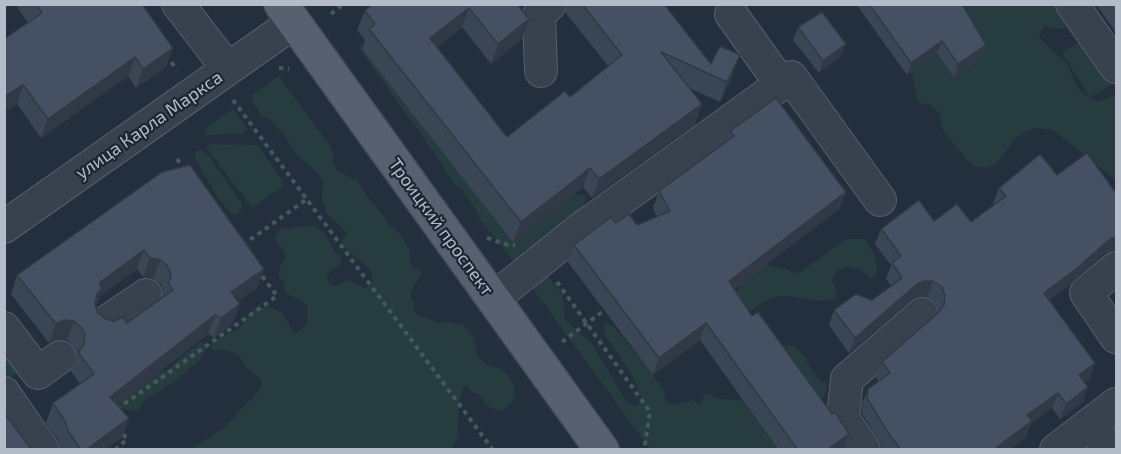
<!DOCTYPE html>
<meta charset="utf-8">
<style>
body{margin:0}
#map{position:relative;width:1121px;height:454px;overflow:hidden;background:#242f3e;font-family:"Exo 2",sans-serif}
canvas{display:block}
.frame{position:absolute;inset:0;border:6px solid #b4bcc9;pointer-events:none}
</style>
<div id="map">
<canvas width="1121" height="454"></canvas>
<div class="frame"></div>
</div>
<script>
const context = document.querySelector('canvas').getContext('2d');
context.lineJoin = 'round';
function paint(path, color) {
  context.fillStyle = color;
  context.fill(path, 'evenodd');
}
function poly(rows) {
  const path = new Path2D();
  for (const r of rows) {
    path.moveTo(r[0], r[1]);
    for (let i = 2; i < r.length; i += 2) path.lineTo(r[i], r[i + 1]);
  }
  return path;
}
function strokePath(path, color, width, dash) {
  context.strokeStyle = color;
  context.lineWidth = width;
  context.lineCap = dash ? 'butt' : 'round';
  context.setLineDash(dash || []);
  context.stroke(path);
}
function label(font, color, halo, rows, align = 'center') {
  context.font = font + ' "Exo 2",sans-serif';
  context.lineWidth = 4.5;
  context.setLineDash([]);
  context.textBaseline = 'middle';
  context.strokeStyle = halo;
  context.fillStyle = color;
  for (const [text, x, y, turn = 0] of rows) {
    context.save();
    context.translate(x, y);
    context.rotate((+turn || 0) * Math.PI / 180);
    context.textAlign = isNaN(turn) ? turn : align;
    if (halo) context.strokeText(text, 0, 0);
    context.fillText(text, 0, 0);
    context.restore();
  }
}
paint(poly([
 [961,5,1058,5,1065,16,1067,26,1062,29,1044,26,1039,36,1042,41,1066,63,1078,89,1085,95,1099,102,1116,94,1116,180,1053,130,1036,128,1024,132,1014,140,999,161,989,167,977,167,967,160,944,132,938,111,929,104,922,104,917,101,913,75,909,70],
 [1084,39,1114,83,1090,97,1062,53],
 [360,43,514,234,570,196,576,194,584,196,586,199,583,206,544,272,560,290,563,298,565,320,592,344,625,400,635,406,640,403,641,396,632,375,606,337,603,327,607,322,614,327,647,367,664,391,666,402,675,405,693,400,700,404,705,394,709,394,719,399,741,400,747,404,779,449,650,449,501,245,480,220,476,210,462,189,453,183,440,161,359,48],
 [279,76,330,146,333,155,332,162,337,170,357,181,369,199,384,216,388,224,402,236,410,252,411,265,423,273,414,285,410,296,415,303,414,310,416,314,439,323,449,322,462,325,469,331,474,339,477,356,488,366,502,369,514,383,515,391,512,403,506,408,498,411,488,406,478,394,472,392,467,386,463,388,459,403,457,439,451,449,190,449,224,428,261,388,262,380,247,369,241,358,235,353,222,349,215,351,211,349,212,342,238,329,254,310,268,306,281,312,294,333,298,333,307,323,307,305,285,292,284,283,278,276,280,266,285,258,284,252,275,239,280,229,314,225,325,234,334,251,342,260,340,265,331,270,326,278,332,285,337,286,349,280,366,289,372,282,372,274,368,267,344,247,341,240,348,233,328,215,322,199,323,181,318,174,298,156,284,135,271,120,261,115,254,103,252,95],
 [233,109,247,128,246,131,242,134,206,135,205,134,208,126],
 [209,144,257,145,284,182,282,187,252,208,206,147],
 [198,150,203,151,211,158,216,167,241,202,242,208,237,215,230,212,219,200,196,160,195,154],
 [846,239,864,239,869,244,875,257,877,270,875,275,871,278,858,269,847,266,837,271,832,280,837,293,836,298,821,301,788,296,776,297,766,301,744,314,736,295,740,282,763,264,783,268,795,273,799,273],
 [200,342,205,343,206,350,199,361,189,368,179,379,145,400,139,409,135,411,125,409,121,406,120,401,153,376,168,369],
 [4,345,22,370,7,380,5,376],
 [786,345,795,347,806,358,810,367,819,379,827,384,826,393,819,402,781,348]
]), '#263c3f');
const minor = poly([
 [178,4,228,69],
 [1072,4,1116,67],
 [731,14,781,84],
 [541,71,539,15,550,4],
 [4,227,293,23],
 [1116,268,1086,293,1116,337],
 [493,299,579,230,791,77,880,200],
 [106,322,146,295],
 [4,328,38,373,60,357],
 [4,393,43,450],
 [1092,424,1108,450],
 [864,450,843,418,847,379,922,314],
 [1056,450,1116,404]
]);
const major = poly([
 [281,4,602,450]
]);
strokePath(minor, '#565f6c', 34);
strokePath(major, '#414a57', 36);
strokePath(poly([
 [331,14,343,4],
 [166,55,177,70],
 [279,68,289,69],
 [233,100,493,450],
 [177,159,185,170],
 [487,238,508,245,515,245],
 [243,245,307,199],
 [557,282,650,412,644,450],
 [562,342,602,312],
 [117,409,277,296,259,272],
 [115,450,127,439,122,433]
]), '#44595c', 4, [4.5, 4.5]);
strokePath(minor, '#38414e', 32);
strokePath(major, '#56606e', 33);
paint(poly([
 [15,4,142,4,173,48,166,67,136,88,128,76,41,138,17,104,4,111,4,39,28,23],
 [517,4,529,19,522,39,491,64,462,27,437,47,507,137,570,97,608,66,565,12,567,4,664,4,711,64,733,75,720,102,689,88,702,104,695,124,592,198,583,187,513,242,362,49,365,40,357,30,365,11],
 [856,4,962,4,982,57,954,77,937,53,907,75],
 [1096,4,1116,4,1116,33],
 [798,27,841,56,819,73,793,40],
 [730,131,846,192,839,209,734,289,752,316,849,434,843,450,779,450,700,340,653,375,568,262,574,245,616,223,637,225,657,217,653,208,659,191,726,141],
 [162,172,264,269,257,288,238,301,240,304,233,323,214,338,208,334,117,405,129,418,122,437,105,450,61,450,58,440,46,423,53,403,80,384,71,371,77,354,74,346,67,340,58,339,49,343,11,294,17,275],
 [137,269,143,277,153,279,161,284,164,293,163,297,127,323,105,319,98,313,96,306,100,296],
 [999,188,1104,254,1071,284,1049,300,1095,363,1090,378,1085,382,1088,387,1083,402,1060,419,1052,408,1031,424,1026,437,1008,450,884,450,862,413,862,404,868,389,879,381,876,378,882,362,940,311,936,303,927,297,918,297,911,300,849,353,829,325,834,310,872,300,891,286,886,279,891,265,875,244,881,229,934,221,971,222,994,204,993,203]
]), '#3b4654');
paint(poly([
 [469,8,462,27,423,58,430,38],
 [529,19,522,39,491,64,498,44],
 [942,41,937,53,907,75,911,63],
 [846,44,841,56,819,73,823,61],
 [986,45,982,57,954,77,958,64],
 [173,48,166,67,136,88,143,69],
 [740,55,733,75,720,102,727,82],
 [135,57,128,76,41,138,48,119],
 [23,85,17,104,4,111,4,97],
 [702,104,695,124,592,198,599,179],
 [590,168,583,187,513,242,521,222],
 [846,192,839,209,723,298,729,281],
 [1116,237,1116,250,1104,254,1071,284,1038,308,1044,293,1110,239],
 [144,250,137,269,100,296,96,307,90,314,99,283],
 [150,258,160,260,153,279,143,277],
 [264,269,257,288,224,311,231,292],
 [924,281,933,281,927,297,918,297,911,300,849,353,855,338,916,285],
 [240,304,233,323,214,338,221,318],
 [215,315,208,334,103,416,110,397],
 [64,320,74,321,67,340,58,339,49,343,56,324],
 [706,323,700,340,653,375,659,358],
 [1095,363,1090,378,1074,390,1079,375],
 [1088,387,1083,402,1060,419,1066,404],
 [1058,393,1052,408,1031,424,1026,437,1008,450,993,450,1027,415],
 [129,418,122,437,105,450,86,450],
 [849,434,843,450,827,450]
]), '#303945');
const building = poly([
 [36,4,142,4,173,48,143,69,135,57,48,119,23,85,4,97,4,39,42,13,36,4],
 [372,4,517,4,529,19,498,44,469,8,430,38,507,137,565,91,570,97,622,55,582,4,664,4,711,64,720,46,740,55,727,82,661,52,702,104,599,179,590,168,521,222,369,29,375,24,365,11,372,4],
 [869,4,962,4,986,45,958,64,942,41,911,63,869,4],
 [822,12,846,44,823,61,798,27,822,12],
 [776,98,846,192,729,281,752,316,758,312,832,414,835,412,849,434,827,450,798,450,706,323,659,358,574,245,611,217,616,223,629,214,637,225,670,211,659,191,734,136,730,131,776,98],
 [1087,153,1116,193,1116,237,1110,239,1076,269,1044,293,1095,363,1079,375,1088,387,1066,404,1058,393,1027,415,1032,421,993,450,901,450,887,431,867,398,868,389,890,373,882,362,939,312,944,305,945,296,942,287,933,281,924,281,916,285,855,338,834,310,856,294,872,300,902,278,892,263,901,256,881,229,919,200,934,221,957,204,971,222,1006,196,999,188,1040,154,1057,175,1087,153],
 [190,165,264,269,231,292,240,304,221,318,215,315,110,397,129,418,86,450,81,450,68,431,65,421,53,403,94,374,78,352,84,345,85,335,81,327,74,321,64,320,56,324,17,275,162,172,190,165],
 [144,250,150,258,160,260,167,265,171,274,169,284,173,290,127,323,123,317,114,321,105,319,98,313,95,304,97,294,102,288,99,283,144,250],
 [4,413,32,450,4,450,4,413]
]);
paint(building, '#455162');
strokePath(building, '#303945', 1.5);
label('18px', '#b4bcc9', '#1d2633', [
 ["улица Карла Маркса",149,125,-35],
 ["Троицкий проспект",441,227,54]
]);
</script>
